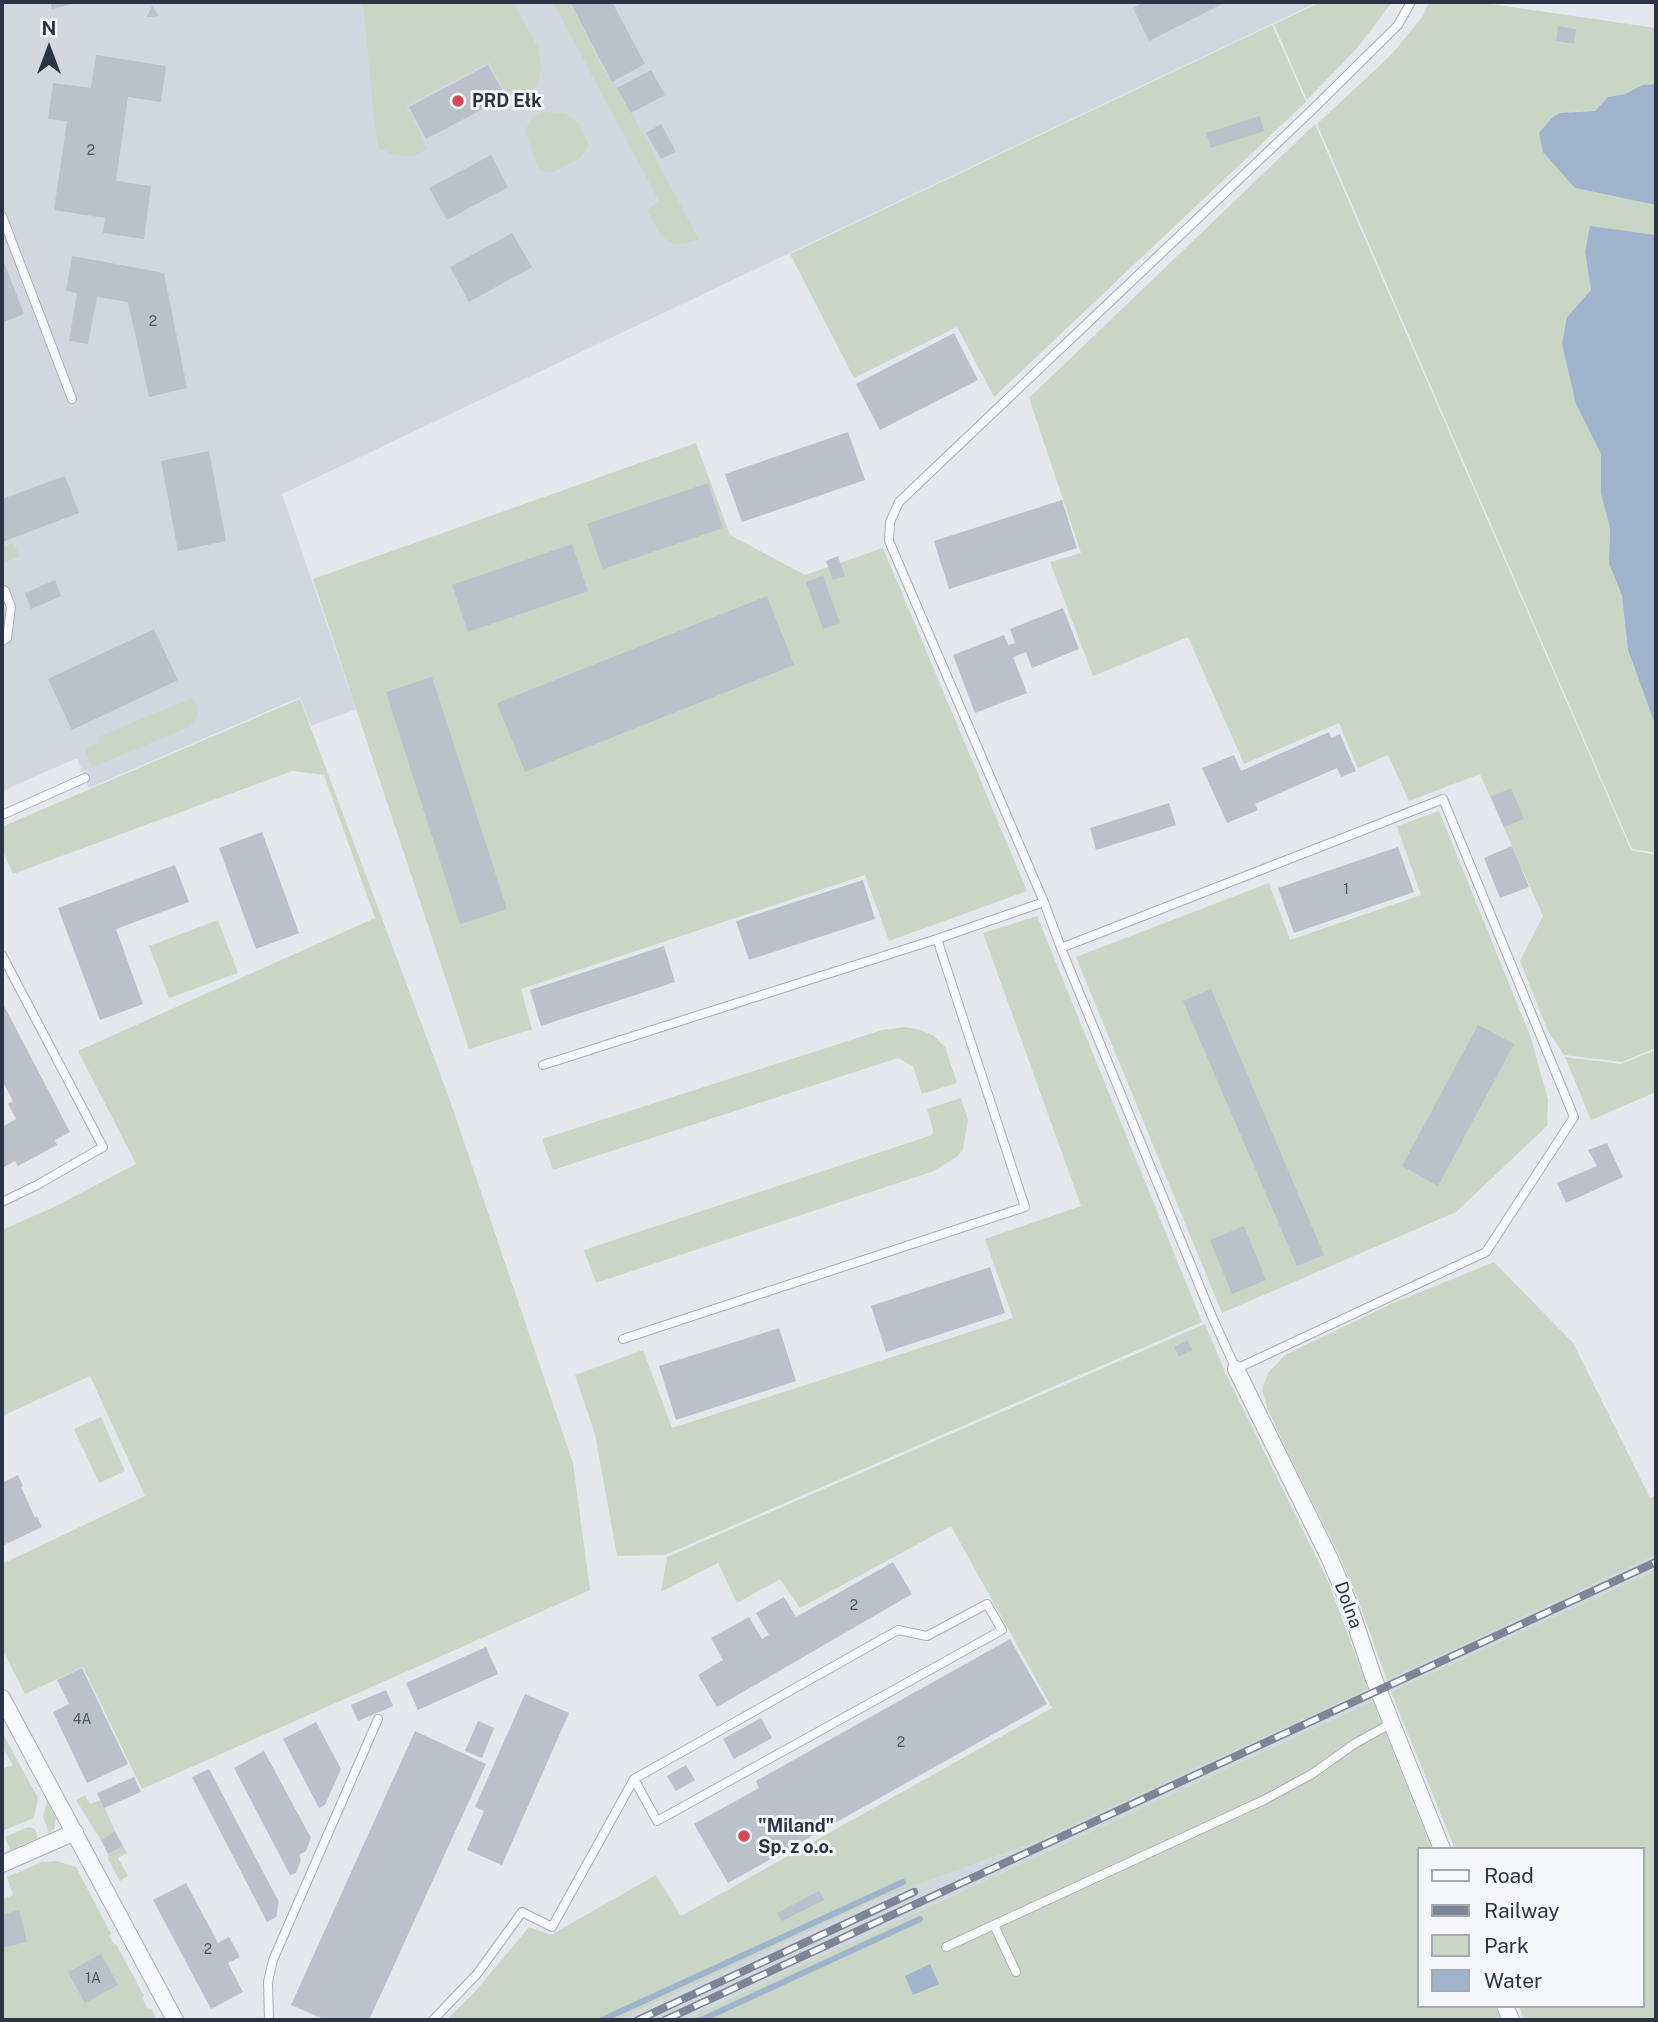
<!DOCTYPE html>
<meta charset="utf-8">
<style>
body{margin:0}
#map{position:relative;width:1658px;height:2022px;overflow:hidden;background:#e4e7ec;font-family:"Public Sans",sans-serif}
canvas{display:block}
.frame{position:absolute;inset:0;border:4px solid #2b3445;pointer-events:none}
.legend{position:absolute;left:1417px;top:1847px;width:228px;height:161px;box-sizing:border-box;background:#f4f6f9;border:2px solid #a4a8b1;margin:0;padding:9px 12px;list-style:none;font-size:21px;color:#2b3445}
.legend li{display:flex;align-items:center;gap:14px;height:35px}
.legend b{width:35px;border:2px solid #a4a8b1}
.north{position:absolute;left:14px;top:14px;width:70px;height:70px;-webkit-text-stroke:5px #f4f6f9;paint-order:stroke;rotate:0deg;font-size:19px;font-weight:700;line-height:28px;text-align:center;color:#2b3445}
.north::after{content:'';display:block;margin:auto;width:24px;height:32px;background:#2b3445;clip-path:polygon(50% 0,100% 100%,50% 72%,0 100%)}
</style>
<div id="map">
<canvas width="1658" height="2022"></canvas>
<div class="frame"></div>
<ul class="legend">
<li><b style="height:9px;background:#f7f8fa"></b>Road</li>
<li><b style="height:9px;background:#7d8696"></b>Railway</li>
<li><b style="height:19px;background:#c9d6c5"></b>Park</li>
<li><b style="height:19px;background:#9fb4cc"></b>Water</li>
</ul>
<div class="north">N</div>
</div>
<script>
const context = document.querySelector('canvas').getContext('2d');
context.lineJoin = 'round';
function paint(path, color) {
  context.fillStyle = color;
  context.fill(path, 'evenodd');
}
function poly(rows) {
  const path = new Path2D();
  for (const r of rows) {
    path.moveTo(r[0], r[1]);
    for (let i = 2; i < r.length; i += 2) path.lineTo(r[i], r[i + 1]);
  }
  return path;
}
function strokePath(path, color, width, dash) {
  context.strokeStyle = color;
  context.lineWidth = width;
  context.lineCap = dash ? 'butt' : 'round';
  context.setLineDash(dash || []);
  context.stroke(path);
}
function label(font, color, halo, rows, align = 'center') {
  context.font = font + ' "Public Sans",sans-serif';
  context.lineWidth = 6;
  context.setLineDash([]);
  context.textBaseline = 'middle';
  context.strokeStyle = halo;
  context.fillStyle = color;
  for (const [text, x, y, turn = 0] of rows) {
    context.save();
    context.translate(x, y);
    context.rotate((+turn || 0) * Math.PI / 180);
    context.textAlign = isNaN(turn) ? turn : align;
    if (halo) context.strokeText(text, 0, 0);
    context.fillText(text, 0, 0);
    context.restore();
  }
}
paint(poly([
 [2,2,1318,2,282,494,356,709,311,726,300,697,89,788,77,758,2,791],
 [1656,1555,1656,1570,1391,1692,1387,1680],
 [1368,1689,1373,1701,684,2020,618,2020,881,1898,1038,1841]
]), '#d2d6de');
paint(poly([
 [363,2,513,2,538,48,541,68,538,84,529,97,514,107,489,62,406,106,427,150,412,156,394,155,379,148,375,128],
 [553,2,569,2,611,83,614,82,632,114,699,240,681,244,672,243,661,236,647,210,659,201],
 [1321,2,1392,2,1358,47,1307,100,1274,24],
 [1429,2,1477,2,1656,28,1656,84,1642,85,1625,94,1608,97,1595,111,1570,112,1575,188,1656,205,1656,235,1590,227,1585,252,1591,290,1567,317,1576,404,1601,454,1601,494,1610,528,1609,563,1622,596,1628,650,1656,727,1656,853,1632,849,1317,124,1392,54,1423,16],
 [1272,25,1306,102,994,397,957,327,854,378,790,254],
 [543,112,564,113,573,119,579,124,589,145,580,158,554,172,543,172,538,168,525,131,532,117],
 [1315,124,1631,850,1656,855,1656,1048,1622,1062,1564,1055,1548,1031,1520,961,1543,916,1480,774,1409,801,1388,755,1358,768,1339,723,1244,764,1188,637,1093,676,1050,562,1081,553,1029,398],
 [696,443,730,535,805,575,883,548,1027,891,889,941,865,875,521,989,532,1029,469,1049,313,579],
 [13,543,20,556,2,563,2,547],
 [192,698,196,703,198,716,189,727,93,767,85,752,88,747,100,742,98,737],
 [300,699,448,1095,573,1463,590,1590,142,1789,83,1667,25,1694,2,1649,2,1564,145,1496,90,1376,2,1416,2,1230,54,1207,136,1164,78,1051,375,918,324,775,292,771,13,874,2,849,2,829,6,825],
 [1439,811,1531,1038,1548,1100,1547,1126,1456,1212,1222,1313,1076,957,1269,883,1290,940,1421,895,1397,826],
 [1037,916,1202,1322,665,1555,617,1556,595,1434,575,1375,643,1350,672,1428,1013,1318,985,1239,1081,1206,983,933],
 [218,920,238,973,169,998,149,946],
 [905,1027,921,1030,934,1036,945,1047,957,1083,922,1094,913,1066,898,1058,553,1170,542,1139,882,1030],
 [1656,1050,1656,1092,1591,1120,1565,1057,1621,1064],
 [961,1098,968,1120,963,1149,958,1156,934,1171,596,1283,584,1250,932,1135,933,1129,927,1109],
 [1494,1262,1573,1343,1650,1498,1656,1496,1656,1555,1387,1680,1357,1597,1339,1555,1285,1447,1267,1407,1262,1390,1268,1373,1285,1355,1391,1304],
 [1205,1324,1225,1372,1328,1581,1368,1689,1038,1841,881,1898,618,2020,446,2020,473,1994,529,1927,551,1935,656,1875,681,1916,1052,1708,951,1526,800,1608,780,1579,737,1603,718,1563,661,1592,667,1557],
 [101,1417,125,1471,99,1483,74,1429],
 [1656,1570,1656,2020,1524,2020,1519,2006,1642,2006,1642,1849,1455,1849,1391,1692],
 [1373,1701,1432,1849,1418,1849,1418,2006,1495,2006,1501,2020,684,2020],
 [2,1732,38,1798,34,1818,2,1831,2,1769,13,1765,2,1747],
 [85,1795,90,1804,101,1800,115,1831,101,1840,76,1800],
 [47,1800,56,1819,54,1829,49,1833,43,1817],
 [28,1827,35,1829,38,1838,10,1850,5,1837],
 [123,1846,127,1853,118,1858,128,1876,120,1881,108,1859,108,1854],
 [56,1861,76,1867,111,1934,109,1936,114,1945,116,1944,144,1996,142,1997,145,2004,148,2009,151,2008,157,2020,2,2020,2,1894,4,1899,13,1895,7,1877,42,1862]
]), '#c9d6c5');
paint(poly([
 [1656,84,1656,205,1575,188,1543,152,1539,133,1552,118,1560,113,1595,111,1608,97,1625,94,1642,85],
 [1590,226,1656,235,1656,727,1628,650,1622,596,1609,563,1610,528,1601,494,1601,454,1576,404,1562,344,1567,317,1591,290,1585,252],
 [930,1964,939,1984,913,1995,905,1976]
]), '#9fb4cc');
strokePath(poly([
 [602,2020,903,1882],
 [701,2020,920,1919]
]), '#9fb4cc', 6);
paint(poly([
 [50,2,75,2,75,3,52,9],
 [570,2,612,2,645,64,612,82],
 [1145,2,1226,2,1149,41,1133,8],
 [152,6,159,16,147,17],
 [1558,26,1576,29,1574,44,1556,41],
 [96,55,166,66,161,102,128,97,116,181,151,186,144,239,103,233,105,218,54,210,67,121,48,119,53,83,91,88],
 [488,65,506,97,426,139,409,107],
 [651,70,665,95,631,113,617,88],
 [1260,116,1264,131,1211,148,1206,133],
 [661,124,676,152,661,159,646,133],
 [491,155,508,187,447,220,429,188],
 [512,233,532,267,469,302,450,267],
 [72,256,164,273,187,388,149,397,128,302,97,297,88,344,69,341,77,293,66,291],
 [2,257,24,314,2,323],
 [954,333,978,380,880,430,856,384],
 [848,432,865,480,742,522,725,474],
 [209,451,226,541,178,551,161,461],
 [65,476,79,513,2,542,2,499],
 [708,483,723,528,603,569,587,524],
 [1062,500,1077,548,949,589,934,541],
 [572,544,588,591,468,632,452,585],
 [838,556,845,576,833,580,826,561],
 [823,576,840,623,823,629,806,582],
 [55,580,61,596,31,609,25,593],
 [767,596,794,665,525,772,497,703],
 [1063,608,1079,649,1032,668,1026,652,1013,657,1027,693,975,713,953,655,1004,635,1008,645,1015,643,1010,629],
 [154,629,178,680,72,730,48,679],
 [432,677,507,909,460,924,386,692],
 [1329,732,1331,738,1340,734,1356,771,1341,777,1337,768,1255,804,1258,810,1227,823,1202,768,1234,755,1241,771],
 [1511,788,1524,819,1504,827,1491,797],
 [1169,803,1176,825,1096,850,1090,828],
 [262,832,299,933,256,949,219,848],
 [1512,846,1529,887,1500,898,1484,858],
 [1398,847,1414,892,1294,933,1278,888],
 [175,865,189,902,116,929,143,1004,100,1020,58,908],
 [863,880,875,919,749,960,736,921],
 [664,946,675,982,541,1026,530,990],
 [1211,989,1324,1255,1297,1266,1183,1001],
 [2,1002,70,1132,55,1140,57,1145,18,1166,15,1161,2,1168,2,1127,16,1119,8,1104,13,1101,2,1080],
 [1478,1025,1514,1044,1438,1186,1402,1166],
 [1607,1143,1623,1177,1566,1203,1557,1183,1597,1166,1588,1150],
 [1244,1226,1266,1280,1232,1294,1210,1240],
 [990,1267,1005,1313,886,1352,871,1306],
 [779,1328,796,1381,676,1420,659,1366],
 [1187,1340,1192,1350,1179,1357,1174,1347],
 [18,1475,23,1486,21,1487,35,1518,37,1516,42,1527,2,1546,2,1483],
 [893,1562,912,1594,717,1707,698,1675,723,1660,711,1638,749,1617,762,1639,769,1635,756,1613,784,1597,796,1617],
 [1010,1639,1047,1704,728,1883,694,1824,759,1788,756,1781],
 [486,1647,498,1674,418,1710,406,1683],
 [82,1668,128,1764,87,1783,53,1712,69,1704,57,1680],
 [386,1690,393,1706,358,1721,351,1705],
 [525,1694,569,1713,502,1865,467,1850,484,1811,475,1807],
 [761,1718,772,1738,734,1759,723,1739],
 [478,1721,494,1728,482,1758,465,1751],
 [316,1722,341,1769,325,1805,319,1808,283,1739],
 [415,1731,486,1764,369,2020,326,2020,291,2005],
 [264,1751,311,1838,306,1851,299,1855,301,1860,296,1873,290,1875,234,1768],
 [686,1765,695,1780,676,1791,667,1776],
 [209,1769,279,1902,276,1917,267,1922,192,1777],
 [134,1777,141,1792,104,1808,97,1793],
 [115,1831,123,1846,108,1854,101,1840],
 [186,1883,218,1943,229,1937,240,1957,228,1963,243,1992,211,2009,153,1900],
 [819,1891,824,1900,782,1921,777,1913],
 [19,1910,27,1942,2,1948,2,1915],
 [101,1954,118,1985,85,2003,68,1972]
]), '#bbc0ca');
const service = poly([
 [2,216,72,399],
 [2,589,5,591,11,607,7,638,2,641],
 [2,815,85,778],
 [1061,948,1443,799,1574,1117,1486,1252,1236,1369,1213,1319,1061,948,1044,902,889,541,890,522,899,502,1311,111,1398,25,1411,2],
 [2,955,103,1147,37,1185,2,1202],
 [543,1065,937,939,1044,902],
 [623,1339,1025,1207,937,939],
 [994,1925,1016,1972],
 [946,1947,1264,1800,1312,1774,1354,1744,1392,1723],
 [269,2020,268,1982,273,1960,378,1719],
 [433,2020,477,1974,522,1912,552,1927,634,1779,898,1630,927,1636,987,1604,1002,1630,657,1821,634,1779]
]);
const minor = poly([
 [1236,1369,1329,1557,1347,1599,1374,1679,1442,1849],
 [2,1698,175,2020],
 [2,1864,75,1832],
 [1505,2006,1511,2020]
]);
strokePath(service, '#a9aeb7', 10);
strokePath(minor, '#a9aeb7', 18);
strokePath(service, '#f7f8fa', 8);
strokePath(minor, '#f7f8fa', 16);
const rail = poly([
 [638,2020,914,1892],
 [665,2020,1656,1562]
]);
strokePath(rail, '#7d8696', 8);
strokePath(rail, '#f4f6f9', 5, [16]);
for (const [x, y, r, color] of [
 [458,101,7,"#d1495b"],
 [744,1836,7,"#d1495b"]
]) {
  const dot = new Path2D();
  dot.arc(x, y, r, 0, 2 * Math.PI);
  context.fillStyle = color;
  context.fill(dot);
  strokePath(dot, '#f4f6f9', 2.5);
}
label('14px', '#4f5766', null, [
 ["2",91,151],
 ["2",153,322],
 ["1",1346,890],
 ["2",854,1606],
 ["4A",82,1720],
 ["2",901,1743],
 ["2",208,1950],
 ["1A",93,1979]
]);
label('bold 18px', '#2b3445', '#f4f6f9', [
 ["PRD Ełk",472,101],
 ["\"Miland\"",758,1826],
 ["Sp. z o.o.",758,1847]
], 'left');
label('18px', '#2b3445', '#f4f6f9', [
 ["Dolna",1348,1605,70]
]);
</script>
